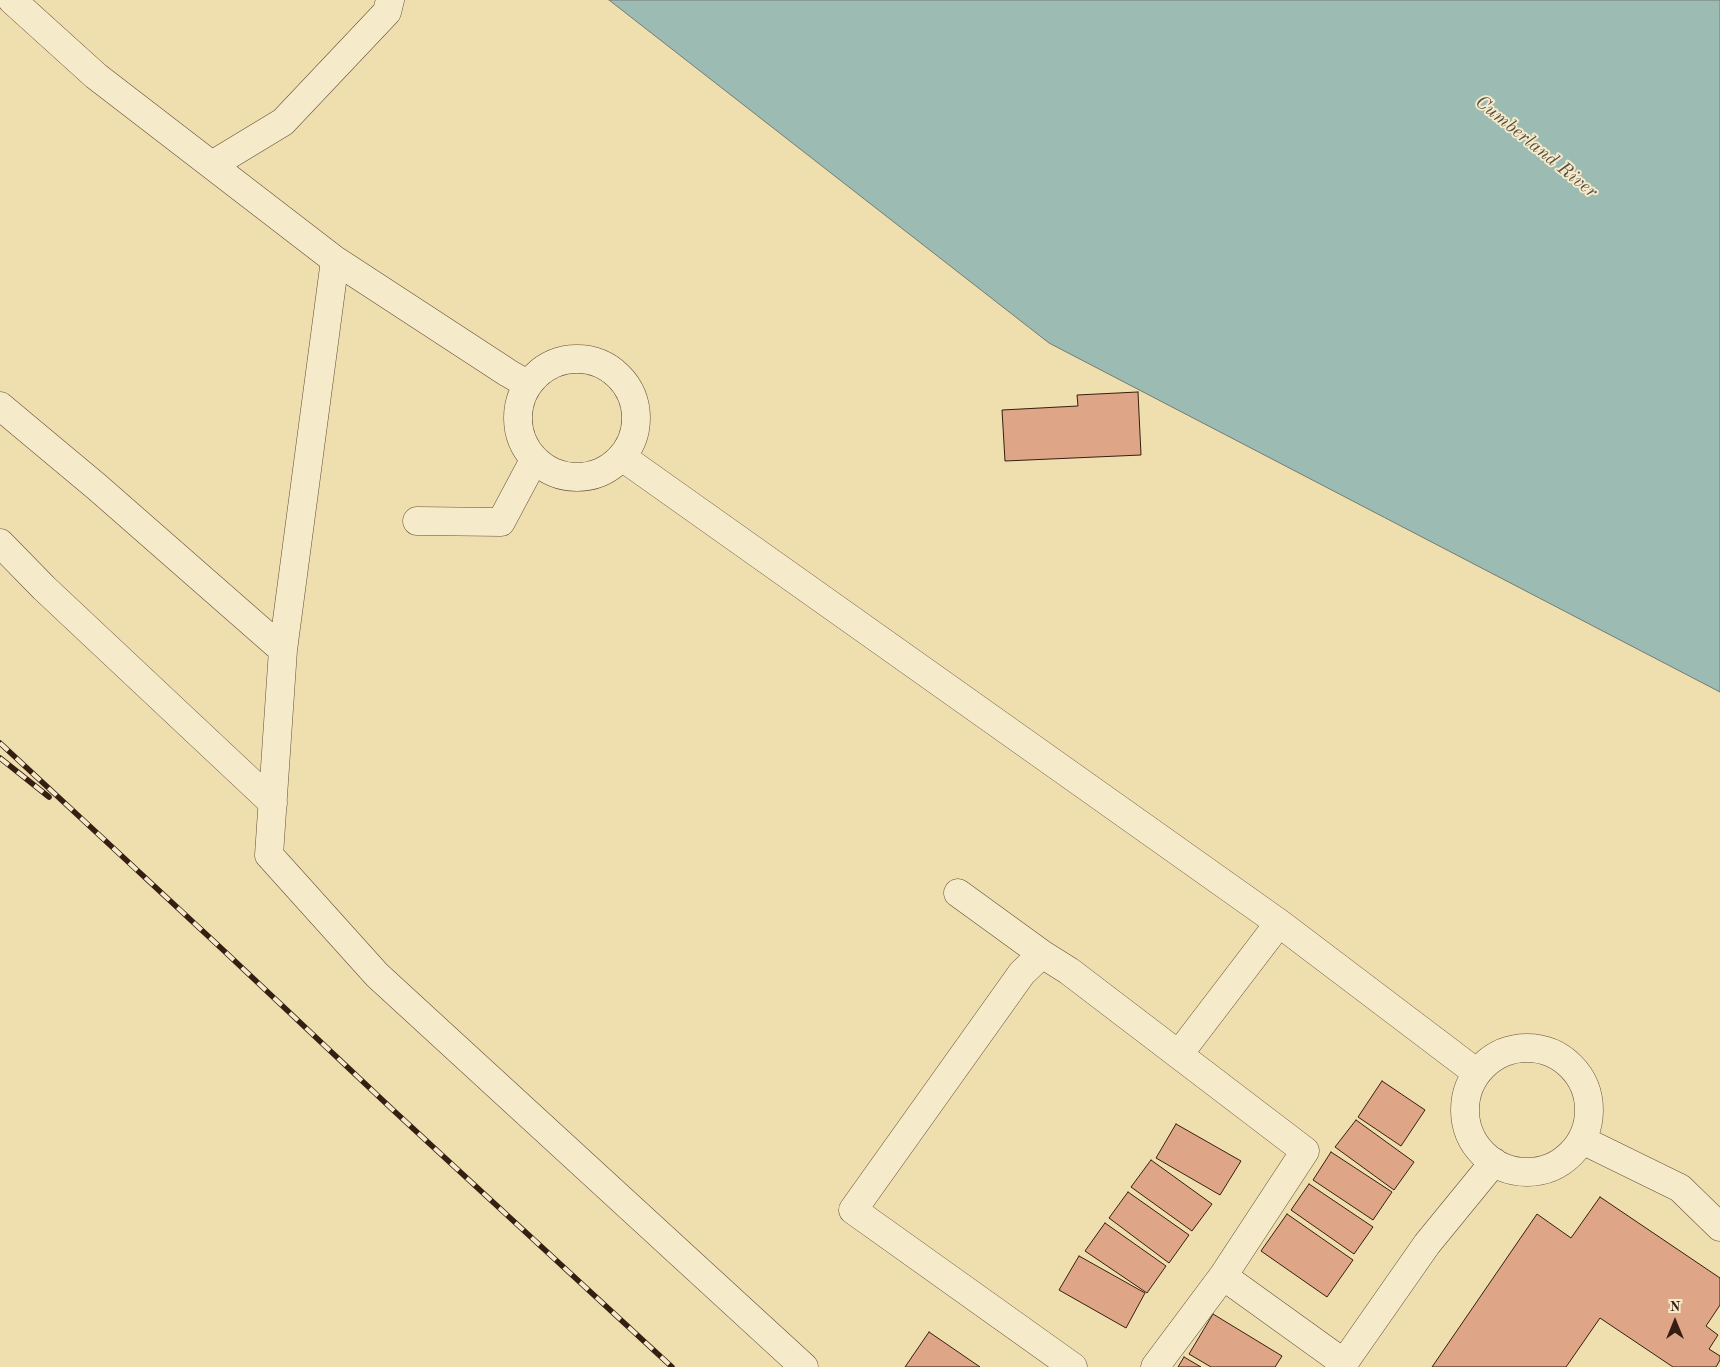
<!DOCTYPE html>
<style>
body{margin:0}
#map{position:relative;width:1720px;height:1367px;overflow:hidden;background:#efdeae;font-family:"Old Standard TT",serif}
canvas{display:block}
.north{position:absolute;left:1650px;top:1297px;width:50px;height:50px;-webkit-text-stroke:4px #f5eaca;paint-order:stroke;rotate:0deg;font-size:14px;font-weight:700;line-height:20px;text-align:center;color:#361e12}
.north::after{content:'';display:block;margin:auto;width:18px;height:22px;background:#361e12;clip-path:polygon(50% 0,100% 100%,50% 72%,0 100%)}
</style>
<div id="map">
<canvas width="1720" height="1367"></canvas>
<div class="north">N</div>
</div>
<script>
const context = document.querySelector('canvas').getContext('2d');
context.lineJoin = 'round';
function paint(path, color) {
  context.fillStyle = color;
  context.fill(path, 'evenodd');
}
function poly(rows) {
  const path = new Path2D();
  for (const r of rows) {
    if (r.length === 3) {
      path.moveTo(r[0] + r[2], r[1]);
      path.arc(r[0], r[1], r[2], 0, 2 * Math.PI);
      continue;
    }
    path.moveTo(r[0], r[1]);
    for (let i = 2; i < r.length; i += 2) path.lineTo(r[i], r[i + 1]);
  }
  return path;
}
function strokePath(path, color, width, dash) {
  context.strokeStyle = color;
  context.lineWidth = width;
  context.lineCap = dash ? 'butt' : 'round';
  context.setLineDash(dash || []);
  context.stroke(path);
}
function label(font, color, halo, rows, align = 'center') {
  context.font = font + ' "Old Standard TT",serif';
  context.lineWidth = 4;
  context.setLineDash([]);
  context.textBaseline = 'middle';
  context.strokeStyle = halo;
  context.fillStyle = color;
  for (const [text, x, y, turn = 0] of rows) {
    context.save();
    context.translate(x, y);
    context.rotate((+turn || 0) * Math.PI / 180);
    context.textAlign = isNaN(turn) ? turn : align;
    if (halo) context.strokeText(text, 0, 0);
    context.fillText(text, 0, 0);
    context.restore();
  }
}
const water = poly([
 [609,0,1720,0,1720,692,1049,343,609,0]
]);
paint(water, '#9cbbb2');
strokePath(water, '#737c72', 1);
const building = poly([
 [1138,392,1141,455,1005,461,1002,410,1078,406,1077,395,1138,392],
 [1382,1081,1425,1110,1401,1146,1358,1117,1382,1081],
 [1356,1120,1414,1162,1394,1190,1335,1147,1356,1120],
 [1176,1124,1241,1161,1220,1195,1156,1158,1176,1124],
 [1331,1152,1392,1192,1373,1220,1313,1180,1331,1152],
 [1151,1160,1212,1204,1192,1231,1131,1187,1151,1160],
 [1309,1184,1373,1227,1354,1254,1291,1210,1309,1184],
 [1128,1192,1189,1235,1169,1263,1109,1218,1128,1192],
 [1600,1197,1720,1278,1720,1305,1706,1326,1718,1335,1709,1349,1720,1356,1720,1360,1716,1367,1673,1367,1600,1318,1566,1367,1432,1367,1537,1214,1571,1238,1600,1197],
 [1287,1214,1353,1260,1327,1297,1261,1251,1287,1214],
 [1105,1223,1166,1266,1147,1293,1085,1251,1105,1223],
 [1079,1256,1145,1293,1126,1328,1059,1290,1079,1256],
 [1213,1314,1282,1356,1275,1367,1211,1367,1189,1354,1213,1314],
 [929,1332,980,1367,905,1367,929,1332],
 [1184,1357,1201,1367,1178,1367,1184,1357]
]);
paint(building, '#dea686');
strokePath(building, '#361e12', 1);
const minor = poly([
 [12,0,96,76,335,260,283,650,269,855,377,975,804,1367],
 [212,165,283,122,387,12,390,0],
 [335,260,508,373,527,384],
 [577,418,59],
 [0,406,97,487,283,650],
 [622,457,1279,923,1477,1073],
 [417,521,501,522,534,460],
 [0,543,44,588,273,803],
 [958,893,1042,954],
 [1527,1110,62],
 [1179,1054,1279,923],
 [1582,1140,1680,1188,1720,1227],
 [1223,1276,1344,1363],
 [1073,1367,853,1210,1022,973,1042,954,1069,971,1305,1151,1223,1276,1155,1367],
 [1341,1367,1427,1244,1494,1162]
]);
strokePath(minor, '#644e39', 29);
strokePath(minor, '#f5eaca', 28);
const rail = poly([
 [0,743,221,948,393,1110,672,1367],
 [0,758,49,797]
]);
strokePath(rail, '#361e12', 5.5);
strokePath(rail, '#f5eaca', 4, [11]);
label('italic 19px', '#554d42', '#f5eaca', [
 ["Cumberland River",1536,147,39]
]);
</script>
